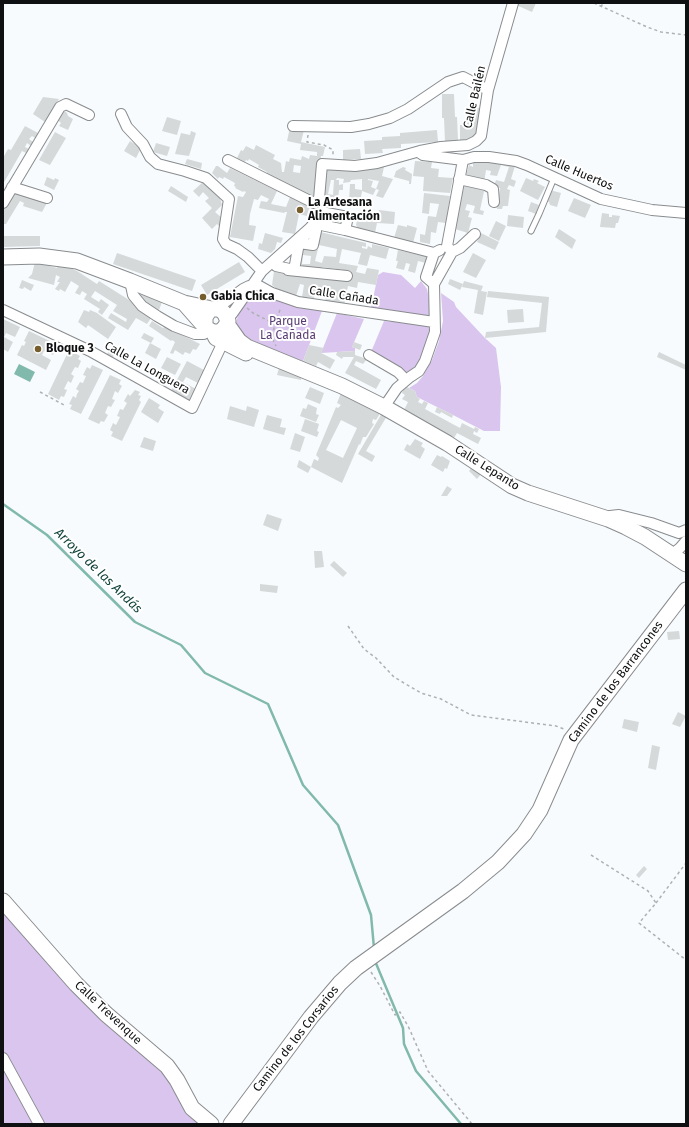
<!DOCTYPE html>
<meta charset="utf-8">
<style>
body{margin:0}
#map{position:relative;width:689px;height:1127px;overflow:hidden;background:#f8fbfd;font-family:"Fira Sans",sans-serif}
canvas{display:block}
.frame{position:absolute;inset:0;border:4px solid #0f1011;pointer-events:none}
</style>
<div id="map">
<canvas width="689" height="1127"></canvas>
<div class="frame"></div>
</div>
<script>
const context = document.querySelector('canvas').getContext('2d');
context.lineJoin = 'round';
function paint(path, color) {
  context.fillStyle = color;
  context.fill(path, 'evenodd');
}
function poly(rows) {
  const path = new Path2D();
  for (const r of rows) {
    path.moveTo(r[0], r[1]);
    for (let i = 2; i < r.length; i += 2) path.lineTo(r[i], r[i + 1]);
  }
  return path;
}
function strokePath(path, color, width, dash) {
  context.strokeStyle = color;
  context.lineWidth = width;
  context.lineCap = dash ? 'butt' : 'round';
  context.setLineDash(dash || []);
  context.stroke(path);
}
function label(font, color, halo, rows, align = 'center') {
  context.font = font + ' "Fira Sans",sans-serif';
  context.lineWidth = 4;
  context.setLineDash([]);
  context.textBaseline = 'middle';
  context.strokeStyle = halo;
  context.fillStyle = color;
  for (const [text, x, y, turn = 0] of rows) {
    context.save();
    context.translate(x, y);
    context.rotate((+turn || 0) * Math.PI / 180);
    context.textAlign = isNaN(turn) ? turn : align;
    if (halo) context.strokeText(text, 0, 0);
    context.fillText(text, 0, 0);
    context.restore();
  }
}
paint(poly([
 [383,272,401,275,415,288,421,281,427,289,430,304,431,318,371,308,378,275],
 [441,293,454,302,456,307,485,338,496,348,501,387,500,431,484,431,453,415,417,397,415,391,409,388,417,383,423,376,432,360,439,341,443,321],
 [258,296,322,311,303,361,250,343,245,339,236,325,238,314,248,300],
 [337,313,364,319,352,347,355,348,355,351,321,353],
 [384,321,432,325,431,335,421,363,408,374,371,352],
 [3,911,166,1071,201,1124,3,1124]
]), '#d9c5ee');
paint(poly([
 [19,364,35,372,30,382,14,374]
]), '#81b9ac');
strokePath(poly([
 [3,504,47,535,135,622,181,645,205,673,268,704,303,785,338,825,371,915,374,948],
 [375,961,403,1028,404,1044,416,1071,461,1124]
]), '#81b9ac', 2.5);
paint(poly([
 [517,3,536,3,532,12,516,5],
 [442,94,454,94,455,117,457,117,458,141,445,142,444,118,442,118],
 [43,97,59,99,45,122,33,114],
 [468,107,480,108,477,134,473,138,460,140,460,125,466,125],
 [65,111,67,113,68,116,73,119,68,130,59,126,61,123,58,120,63,112],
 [167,117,181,121,177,135,162,131],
 [25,126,38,133,35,138,32,136,29,139,33,142,31,146,27,143,25,147,29,149,26,153,22,151,3,184,3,158,8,149,11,150],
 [290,127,304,130,301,142,325,147,323,156,321,156,316,195,311,196,267,174,267,172,258,167,259,165,249,159,248,161,246,160,245,162,237,158,241,150,243,151,246,146,254,150,256,145,275,155,273,159,281,163,282,172,284,172,286,161,289,162,290,158,301,160,302,156,309,159,310,155,317,156,317,152,300,150,301,144,287,141],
 [294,165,301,166,300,173,293,172],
 [437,130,438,142,401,144,401,148,382,149,383,153,365,154,364,141,382,140,382,137,400,136,400,133],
 [191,131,196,133,189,156,175,154,181,133,190,135],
 [55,132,66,138,50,165,39,160],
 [130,141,141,148,136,158,124,151],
 [156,143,170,147,167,156,153,152],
 [360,149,361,159,343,160,343,150],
 [187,159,202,163,201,169,185,164],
 [415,161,432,162,431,168,439,169,438,177,453,178,450,193,423,191,424,177,413,176],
 [484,161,515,166,511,179,516,181,514,187,509,185,507,189,510,190,508,206,503,206,502,209,497,209,500,188,494,186,496,180,504,182,509,167,501,165,497,176,490,175,491,171,486,170,484,183,465,179,469,165,473,167,473,162],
 [327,165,365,168,384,167,382,176,393,179,383,198,376,196,379,190,376,189,379,181,368,179,368,180,373,181,371,187,376,189,373,195,362,191,360,203,349,201,350,184,355,184,355,189,362,190,362,179,351,180,350,182,343,183,344,179,337,178,336,180,339,180,339,185,343,184,343,190,339,190,337,207,321,205,322,194],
 [331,180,334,180,333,195,328,194],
 [216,166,218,166,227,173,230,168,277,191,271,204,286,207,290,197,310,207,307,216,299,214,295,234,282,232,287,212,285,212,284,213,259,208,261,201,267,202,269,199,261,195,258,200,254,199,250,214,249,225,256,226,253,241,230,237,238,196,243,197,246,192,244,191,243,192,235,188,236,187,234,186,235,183,224,177,223,179,219,177,218,179,212,173],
 [403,167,406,168,405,170,412,174,411,184,409,184,409,181,394,177,396,171],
 [47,177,54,180,55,178,59,180,54,190,44,185],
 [526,178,533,181,534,179,539,181,537,183,545,187,538,200,520,191],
 [203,182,220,198,222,205,215,212,222,218,219,226,217,224,212,229,202,218,212,208,205,201,209,198,203,192,199,197,193,191],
 [465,182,485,187,480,210,484,211,483,215,473,213,475,206,467,204,465,210,470,211,468,217,472,218,468,233,455,229],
 [171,186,188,197,186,202,168,191],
 [550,190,561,193,557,207,550,205,549,202,546,201],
 [16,192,48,201,42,212,23,206,24,203,20,201,6,224,3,224,3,209,13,194],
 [424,193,450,196,446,223,438,222,436,233,431,232,430,244,420,242,420,234,425,235,428,216,436,217,439,204,430,203,429,214,422,213],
 [574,198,591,205,585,218,568,211],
 [531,202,539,205,536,214,528,211],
 [379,210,395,212,394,224,377,223,375,233,358,228,356,225,359,211,378,214],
 [602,213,609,214,609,217,612,217,612,215,620,216,618,223,616,223,615,228,600,227],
 [508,215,524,217,523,228,507,226],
 [496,221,506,226,499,241,489,236],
 [398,225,407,227,407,225,417,228,413,243,394,238],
 [559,229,576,240,572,249,555,237],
 [316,231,366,243,366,247,362,246,362,248,367,249,368,246,372,248,372,244,389,248,386,259,370,255,367,266,358,264,361,253,342,249,339,263,358,266,356,272,365,274,367,268,379,270,376,285,358,282,357,288,348,286,344,305,325,303,327,288,326,290,318,290,317,293,315,292,314,298,302,297,304,285,300,284,296,296,278,290,272,285,274,271,349,279,351,271,322,267,320,272,294,270,299,243,313,245],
 [319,245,337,249,336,257,324,256,322,263,315,261],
 [303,255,311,256,310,264,302,264],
 [265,233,283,238,281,243,277,242,275,249,271,253,258,249,259,243,262,244],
 [481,233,499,242,495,250,477,242],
 [3,236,40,236,40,246,3,247],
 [398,250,428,257,426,263,418,261,415,273,408,271,410,264,406,263,404,270,396,268,398,261,396,261],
 [117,253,196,280,192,291,113,264],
 [473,253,486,260,476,278,463,272],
 [35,262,57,268,59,263,77,271,97,284,99,281,153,315,147,324,136,318,128,330,108,318,111,313,126,322,127,319,113,311,117,305,95,291,91,297,99,302,101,299,109,305,102,315,98,312,100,309,84,299,87,294,82,291,80,295,75,293,79,286,71,281,65,292,60,289,59,291,55,289,60,282,57,282,60,277,56,275,54,285,28,278,32,274],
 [239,262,245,272,207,295,201,285],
 [450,279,463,284,460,290,448,284],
 [22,280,34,285,31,291,24,287,23,289,19,288],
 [464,281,483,286,481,291,487,292,483,315,474,313,478,290,462,287],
 [142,291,162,302,158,313,145,304,137,295],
 [488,291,549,297,546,332,485,338,486,332,539,327,542,303,487,297],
 [523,309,524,322,508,323,507,310],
 [84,310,89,312,90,310,97,313,116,327,108,339,88,325,86,328,78,322],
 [3,319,20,327,15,337,6,333,4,337,13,342,8,352,3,349],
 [152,321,163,328,166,325,180,334,200,344,196,350,193,349,190,354,185,352,183,355,175,350,173,354,170,353,175,342,172,340,171,341,149,326],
 [29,331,58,345,53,355,44,351,42,355,51,360,46,370,17,355,22,345,24,346,26,342,24,341],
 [144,333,154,338,151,343,141,338],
 [354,342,362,345,360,350,352,347],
 [150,343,161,349,156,359,145,353],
 [309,345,324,348,321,353,335,360,330,369,318,362,316,366,303,361],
 [113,347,118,350,112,358,107,354],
 [69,350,80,356,78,359,81,361,78,368,75,367,71,374,74,376,71,383,68,381,64,389,67,390,64,397,61,396,59,400,48,394],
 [355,351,355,355,367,359,363,364,356,361,354,365,381,380,376,389,345,373,354,357,343,357,342,359,336,355,337,352],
 [659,352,686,365,686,370,657,357],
 [167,357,181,364,175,375,161,368],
 [187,361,204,370,198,383,186,377,183,382,196,389,190,400,171,391],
 [92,365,103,370,81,414,70,409,72,405,69,404,73,396,76,398,77,394,79,391,76,389,80,382,83,383,86,376,83,375,87,367,90,369],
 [279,368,302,374,301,380,277,375],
 [110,375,121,380,119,384,122,386,118,393,115,391,112,399,115,400,111,407,108,406,105,413,108,415,104,422,101,421,99,424,88,419],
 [405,386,415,391,417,397,420,399,418,402,422,404,424,401,428,403,425,409,460,428,462,423,474,429,475,427,479,429,477,433,474,431,473,434,481,438,478,444,457,433,454,438,426,422,425,424,423,423,424,421,418,417,417,420,404,410,408,402,402,399,405,395,402,393,403,390,402,389],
 [310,387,324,393,320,404,305,398],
 [135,390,140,392,138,395,141,396,139,400,141,402,122,441,111,436,113,432,110,430,113,423,116,425,120,417,117,416,120,409,123,410,127,403,124,401,128,394,130,396],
 [341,393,381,412,376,420,373,419,372,423,374,424,366,437,363,437,360,445,359,444,342,483,311,467,308,473,297,467,299,460,311,467,314,459,318,461,319,458,316,455,336,407,338,408,341,405,337,403],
 [341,420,357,428,343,458,326,450],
 [149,398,160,405,158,408,164,412,158,423,141,412],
 [308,404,317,408,316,414,319,415,316,422,300,416,303,408,306,409],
 [230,406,246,411,247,406,259,410,254,427,227,419],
 [437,407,453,415,452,418,441,412,440,414,435,412],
 [382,413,387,416,366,451,375,456,372,462,358,454],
 [267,415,282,419,280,427,286,428,284,435,263,429],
 [305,419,319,424,317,431,319,432,317,437,301,431],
 [295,433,305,437,300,452,290,449],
 [144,437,156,441,153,451,140,447],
 [415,439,423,443,421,446,425,449,420,459,404,450,407,444,410,446],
 [437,455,441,457,442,456,450,461,447,469,445,468,443,472,431,465],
 [472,467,481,474,477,479,469,471],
 [447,486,452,489,447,496,441,496],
 [267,514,282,519,278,531,263,525],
 [314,551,322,551,324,567,315,568],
 [334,561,347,573,343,577,330,565],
 [260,584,278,586,277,593,260,591],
 [679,631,680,639,668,640,667,632],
 [678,712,686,716,680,727,672,724],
 [624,719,639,722,637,732,622,728],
 [652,745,660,747,656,770,648,768],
 [644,866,647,869,639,878,636,875]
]), '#d5d9da');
const lane = poly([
 [531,231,539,214,554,178]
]);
const street = poly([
 [121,114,127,127,143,144,150,157,158,164,185,171,206,178,229,199,223,239,226,244,237,249,248,257,262,271],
 [293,126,351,127,369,124,390,118,408,109,448,82,463,77,488,90],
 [420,151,420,153,423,155,463,160,474,157,489,157,516,161,527,165,601,199,652,210,686,213],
 [228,160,314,203],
 [459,179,486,185,493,189,494,202],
 [12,187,47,198],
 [3,203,60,107,66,104,89,115],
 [314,203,319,199,322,164,355,166,377,163,420,151,441,147,468,145,476,141,481,136,488,90,513,3],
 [311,230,316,231,313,245,299,243,294,270,276,266,274,263,311,230],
 [345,230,434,253],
 [452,252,447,246,463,160],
 [288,270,347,276],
 [130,281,133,295,142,306,157,316,174,326,195,334,204,334,208,330],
 [254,283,272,293,298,302,434,322],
 [434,284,426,277,434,253,440,250],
 [216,309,243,289,249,286],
 [3,310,90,351,192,408,223,342],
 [227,317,232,314,262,271,310,228,317,220,317,217,321,212,348,217,345,230,321,225,317,220],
 [369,355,398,372,406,380],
 [384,407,397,388,410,377,419,371,425,361,435,332,434,284,452,252,460,248,475,234],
 [608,519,610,516,619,515,651,523,679,533,686,530],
 [671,555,680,548,686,541],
 [3,1058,39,1124]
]);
const secondary = poly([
 [3,257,39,256,77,261,130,281,184,303,212,309],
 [184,303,206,328,213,332,220,332,225,327,228,321,225,314,220,309,212,309,209,311,205,317,205,326],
 [227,324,239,341,247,347,342,386,384,407,447,443,512,486,528,493,608,519,626,527,645,537,686,564],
 [213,332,216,338,246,353],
 [3,901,76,984,106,1014,167,1066,177,1080,192,1108,211,1124],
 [231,1124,311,1017,340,983,356,968,463,891,498,862,524,834,540,810,571,740,686,590]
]);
strokePath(lane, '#898c8e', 7);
strokePath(street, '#898c8e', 12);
strokePath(secondary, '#898c8e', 17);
strokePath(poly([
 [594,3,647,27,661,32,686,35],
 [601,7,603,3],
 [308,135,307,142,324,145,333,150,333,155],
 [247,308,253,313,275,324,272,338,276,346],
 [275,324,281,307],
 [40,392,64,405],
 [348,626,364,649,376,658,394,677,421,693,441,699,471,715,556,726,564,729],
 [591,855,648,891,656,903,639,923,686,960],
 [656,903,686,863],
 [371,972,380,986,395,1015,400,1012,409,1028,428,1071,472,1124]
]), '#aeb0b2', 1.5, [3, 3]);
strokePath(lane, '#fff', 5);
strokePath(street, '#fff', 10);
strokePath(secondary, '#fff', 15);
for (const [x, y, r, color] of [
 [300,210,4,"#765d2e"],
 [203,297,4,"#765d2e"],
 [38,349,4,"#765d2e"]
]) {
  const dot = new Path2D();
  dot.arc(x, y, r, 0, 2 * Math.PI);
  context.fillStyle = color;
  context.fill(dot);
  strokePath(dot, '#fff', 1.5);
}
label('12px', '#0f1011', '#fff', [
 ["Calle Bailén",475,97,-77],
 ["Calle Huertos",579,173,23],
 ["Calle Cañada",344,296,9],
 ["Calle La Longuera",147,368,29],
 ["Calle Lepanto",487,468,32],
 ["Camino de los Barrancones",616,682,-53],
 ["Calle Trevenque",108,1013,43],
 ["Camino de los Corsarios",296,1039,-52]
]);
label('bold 12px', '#0f1011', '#fff', [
 ["La Artesana",308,203],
 ["Alimentación",308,217],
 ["Gabia Chica",211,297],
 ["Bloque 3",46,349]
], 'left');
label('12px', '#583c72', '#fff', [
 ["Parque",288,322],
 ["La Cañada",288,336]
]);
label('italic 13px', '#0b3f36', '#fff', [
 ["Arroyo de las Andás",98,571,44]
]);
</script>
